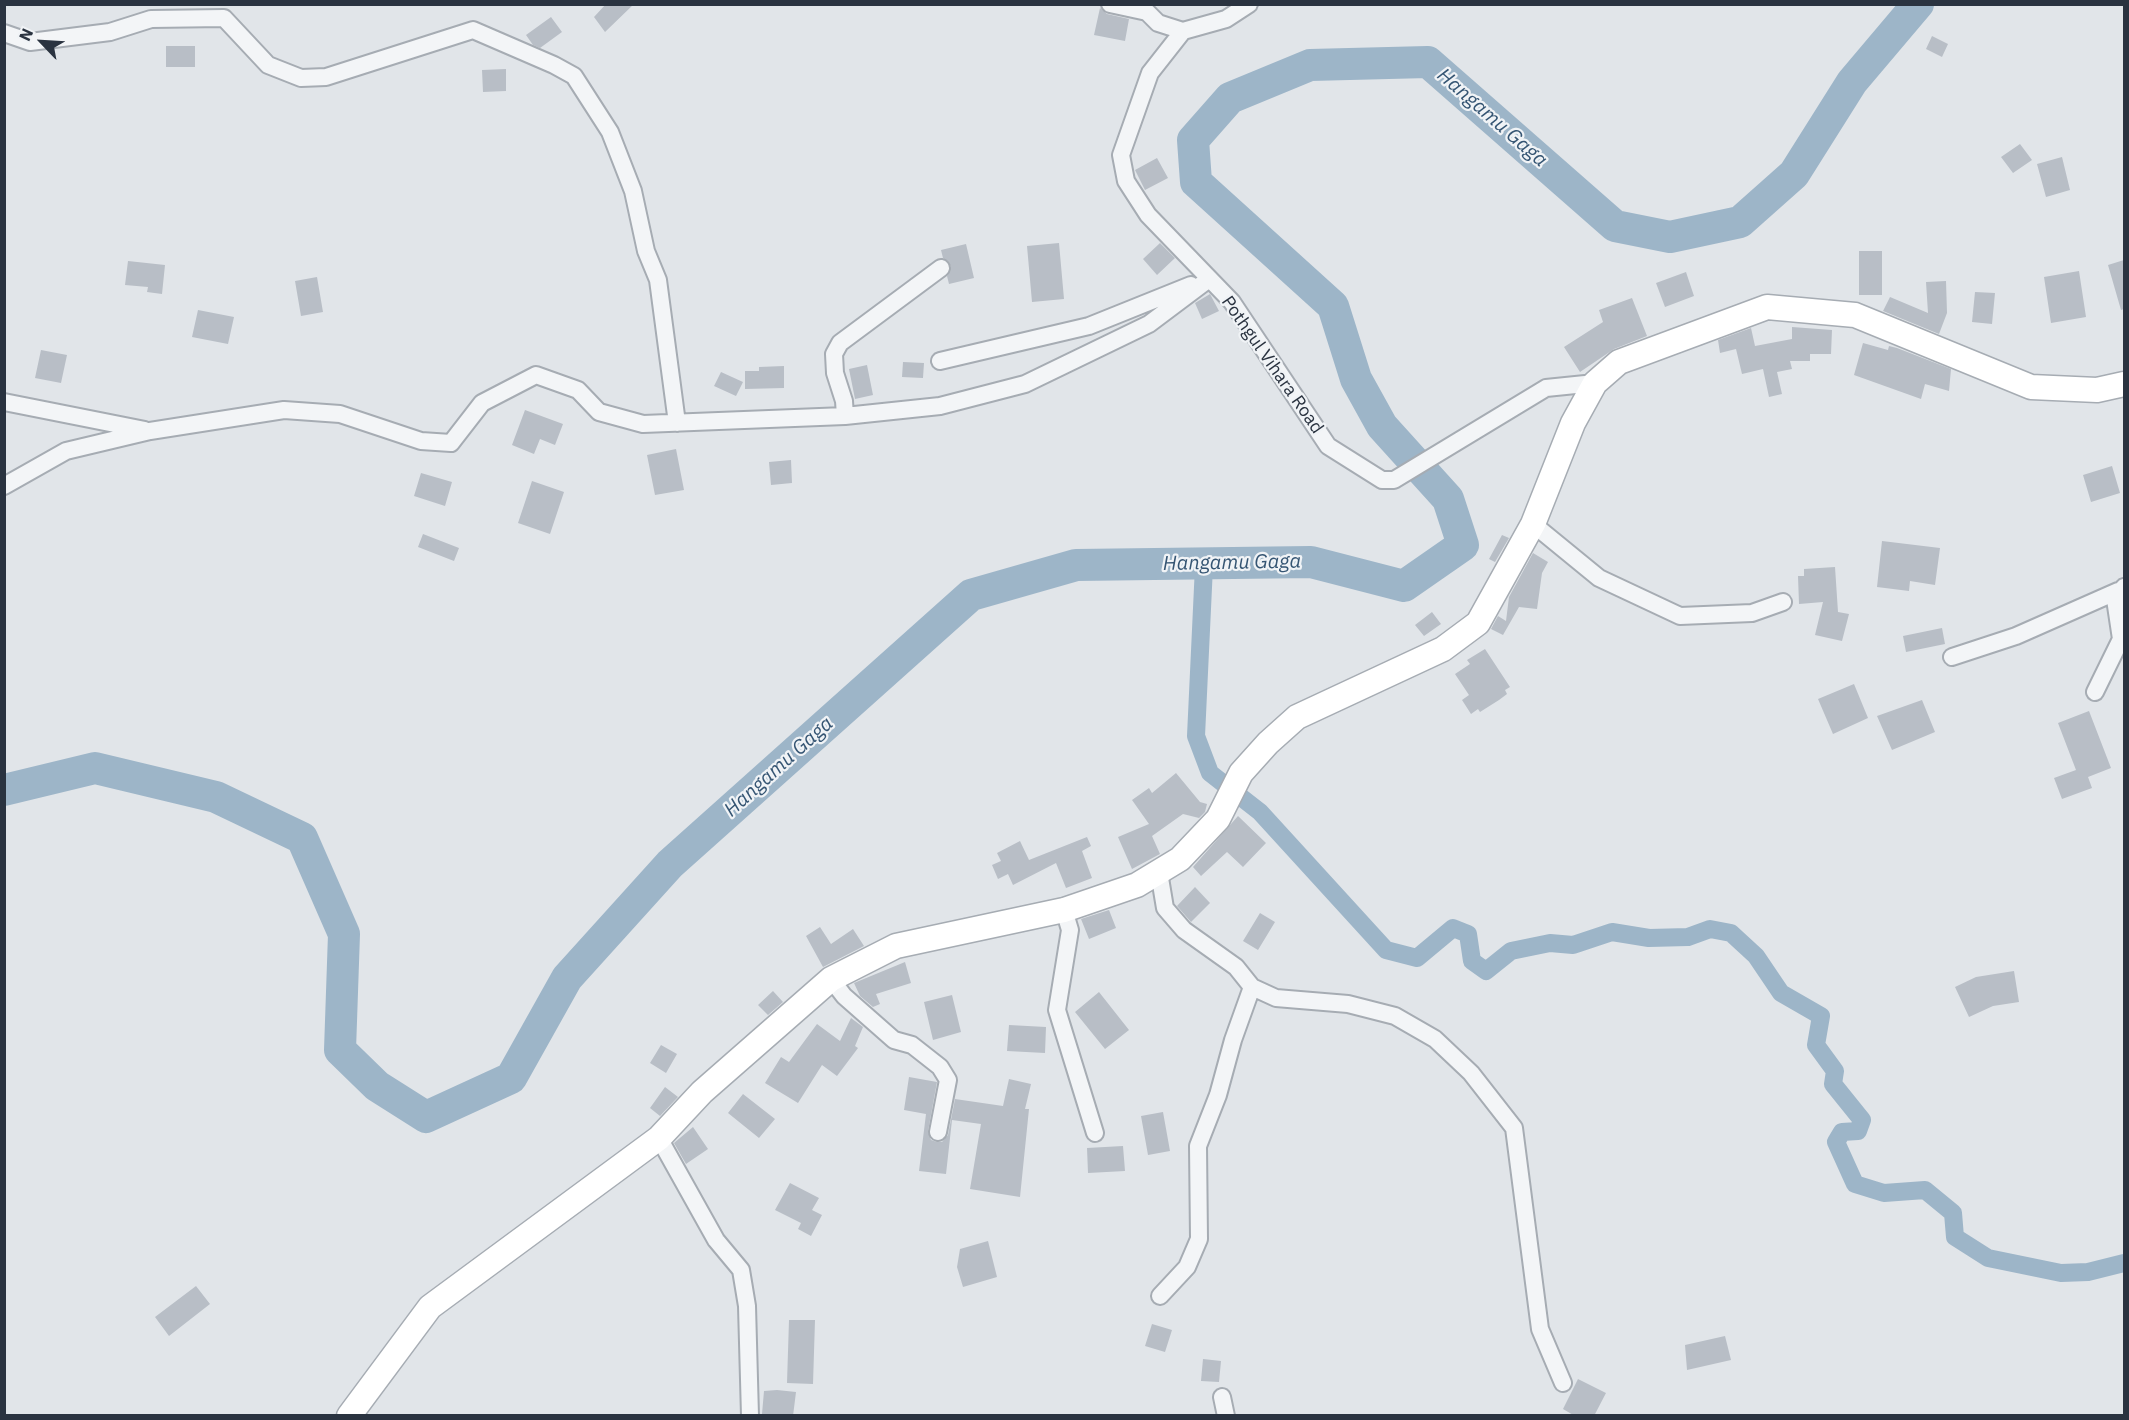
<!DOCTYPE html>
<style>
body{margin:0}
#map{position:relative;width:2129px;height:1420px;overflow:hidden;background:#e1e5e9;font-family:"IBM Plex Sans",sans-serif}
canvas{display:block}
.frame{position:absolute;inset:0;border:6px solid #2a3340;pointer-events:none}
.north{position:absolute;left:12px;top:12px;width:60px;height:60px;-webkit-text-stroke:4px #f0f3f6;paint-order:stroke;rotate:295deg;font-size:16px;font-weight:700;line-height:24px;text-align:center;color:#2a3340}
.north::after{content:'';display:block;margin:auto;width:21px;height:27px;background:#2a3340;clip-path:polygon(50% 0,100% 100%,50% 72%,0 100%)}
</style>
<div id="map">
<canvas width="2129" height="1420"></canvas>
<div class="frame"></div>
<div class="north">N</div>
</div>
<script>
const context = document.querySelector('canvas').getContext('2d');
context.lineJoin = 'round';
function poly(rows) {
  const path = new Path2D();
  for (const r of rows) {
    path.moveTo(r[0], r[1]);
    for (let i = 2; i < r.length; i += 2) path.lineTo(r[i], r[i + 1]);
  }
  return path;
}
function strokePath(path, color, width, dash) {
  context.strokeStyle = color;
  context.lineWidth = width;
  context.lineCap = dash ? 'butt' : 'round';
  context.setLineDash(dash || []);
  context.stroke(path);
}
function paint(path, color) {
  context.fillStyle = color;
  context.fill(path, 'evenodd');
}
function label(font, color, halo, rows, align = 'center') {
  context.font = font + ' "IBM Plex Sans",sans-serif';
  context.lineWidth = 4.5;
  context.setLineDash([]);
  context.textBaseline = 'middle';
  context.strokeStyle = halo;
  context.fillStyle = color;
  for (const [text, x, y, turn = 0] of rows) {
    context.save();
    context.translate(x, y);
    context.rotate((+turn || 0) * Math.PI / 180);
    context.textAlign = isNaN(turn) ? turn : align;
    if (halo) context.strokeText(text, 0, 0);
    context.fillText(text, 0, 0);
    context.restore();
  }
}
strokePath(poly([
 [1204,566,1196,736,1210,773,1260,812,1386,950,1417,958,1453,928,1468,934,1472,961,1486,971,1511,951,1550,943,1573,945,1612,932,1649,938,1688,937,1710,929,1731,933,1756,956,1781,993,1821,1016,1816,1045,1835,1071,1833,1084,1862,1120,1858,1131,1842,1132,1836,1142,1855,1184,1884,1193,1925,1190,1953,1213,1955,1237,1988,1258,2061,1273,2088,1272,2124,1263]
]), '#9db5c8', 18);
strokePath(poly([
 [4,790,95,768,216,797,302,838,344,934,340,1050,377,1086,426,1117,511,1078,567,978,670,864,971,595,1076,565,1311,562,1404,586,1463,545,1448,499,1382,426,1356,379,1333,306,1196,182,1193,140,1230,98,1310,65,1428,62,1615,226,1670,237,1740,222,1794,174,1852,82,1918,4]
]), '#9db5c8', 32);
paint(poly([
 [606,4,634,4,605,32,594,17],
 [1100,8,1107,14,1129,19,1125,41,1094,35],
 [551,17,562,32,540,48,533,45,526,35],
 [1932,36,1948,44,1942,57,1926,49],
 [166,46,195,46,195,67,166,67],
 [506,69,506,91,483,92,482,70],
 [2020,144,2032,160,2013,173,2001,157],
 [2062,157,2070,190,2046,197,2037,164],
 [1157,158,1168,178,1145,190,1135,170],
 [1059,243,1064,299,1032,302,1027,246],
 [1160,243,1175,258,1157,275,1143,259],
 [966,244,974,278,949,284,947,276,951,266,943,258,941,250],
 [1859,251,1882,251,1882,295,1859,295],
 [2124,260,2124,309,2121,310,2108,265],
 [128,261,165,265,162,294,147,292,148,287,125,285],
 [2079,271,2086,317,2051,323,2044,277],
 [1686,272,1694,296,1665,307,1656,283],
 [317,277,323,312,301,316,295,281],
 [1946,281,1947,313,1939,334,1883,311,1890,297,1928,313,1926,282],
 [1975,292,1995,293,1992,324,1972,322],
 [1210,294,1219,311,1202,319,1195,303],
 [1632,298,1647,336,1614,349,1580,372,1564,347,1603,322,1599,310],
 [198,310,234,317,228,344,192,337],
 [1792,327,1832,330,1831,354,1810,354,1810,361,1790,361,1792,369,1777,372,1782,394,1769,397,1763,369,1742,374,1736,349,1720,353,1718,340,1751,328,1755,346,1792,339],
 [1863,343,1888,350,1889,346,1897,348,1951,369,1949,391,1925,384,1921,399,1854,375],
 [41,350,67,355,61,383,35,378],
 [903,362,924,363,923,378,902,377],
 [867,365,873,395,855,399,849,369],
 [784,366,784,388,745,389,745,371,759,371,759,367],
 [721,372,743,382,736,396,714,386],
 [525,410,563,424,555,445,540,439,534,454,512,445],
 [676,449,684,490,655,495,647,455],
 [791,460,792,483,771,485,769,462],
 [2112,466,2120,493,2091,502,2083,475],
 [421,473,452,482,445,506,414,496],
 [532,481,564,492,550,534,518,523],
 [423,534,459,548,454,561,418,547],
 [1502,535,1509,538,1495,562,1489,559],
 [1882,541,1940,548,1935,585,1910,581,1909,591,1877,587],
 [1533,553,1548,562,1542,573,1537,609,1519,607,1503,635,1491,629,1498,616,1506,621,1509,597],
 [1835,567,1838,612,1849,614,1842,641,1815,635,1823,602,1799,604,1798,576,1804,576,1804,569],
 [1432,612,1441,624,1424,636,1415,625],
 [1942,628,1945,644,1906,652,1903,636],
 [1485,649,1510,687,1505,690,1507,694,1499,700,1480,712,1478,709,1471,714,1462,700,1469,695,1455,674,1470,664,1467,660],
 [1854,684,1868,718,1833,734,1818,699],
 [1922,700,1935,732,1892,750,1877,716],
 [2089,711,2111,768,2088,777,2092,788,2062,799,2054,778,2076,770,2058,723],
 [1176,773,1200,802,1207,804,1205,812,1199,818,1183,814,1152,836,1160,854,1132,869,1118,837,1149,824,1132,800,1149,788,1152,793],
 [1238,816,1266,843,1243,867,1227,852,1201,876,1193,867],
 [1087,837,1091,846,1082,851,1092,878,1066,888,1056,863,1013,885,1008,874,998,879,992,865,1001,861,997,853,1020,841,1029,860],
 [1195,887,1210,903,1191,922,1177,906],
 [1109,910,1116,928,1089,939,1081,919],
 [1260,913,1275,922,1258,950,1243,941],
 [820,927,831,944,853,929,864,946,823,967,806,936],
 [905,962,911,983,876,994,880,1004,873,1007,860,996,854,983],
 [2014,971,2019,1002,1993,1006,1969,1017,1955,987,1976,977],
 [773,991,783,1002,768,1015,758,1005],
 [1099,992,1129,1030,1105,1049,1075,1012],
 [952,995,961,1032,933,1040,924,1002],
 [851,1018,863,1027,855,1046,858,1048,837,1076,822,1065,798,1103,765,1083,781,1057,789,1062,817,1024,840,1041],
 [1009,1025,1046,1027,1045,1053,1007,1051],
 [661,1045,677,1054,666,1073,650,1063],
 [909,1077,937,1082,928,1131,931,1140,937,1142,942,1142,948,1135,955,1099,1003,1106,1009,1079,1031,1084,1025,1109,1029,1109,1020,1197,970,1189,981,1124,952,1120,946,1174,919,1171,926,1114,904,1110],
 [665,1087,678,1097,660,1116,650,1108],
 [743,1094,775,1119,759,1138,728,1113],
 [1163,1112,1170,1151,1148,1155,1141,1116],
 [693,1127,708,1149,686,1164,674,1143],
 [1123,1146,1125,1171,1088,1173,1087,1148],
 [790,1183,819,1198,812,1210,822,1215,811,1236,798,1229,801,1223,775,1210],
 [988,1241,997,1277,963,1287,957,1267,960,1249],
 [196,1286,210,1304,169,1336,155,1317],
 [789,1320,815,1320,813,1384,787,1383],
 [1152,1324,1172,1330,1165,1352,1145,1346],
 [1725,1336,1731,1360,1687,1370,1685,1345],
 [1203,1359,1221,1361,1219,1382,1201,1381],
 [1578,1379,1606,1393,1594,1416,1575,1416,1563,1409],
 [777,1390,796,1392,793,1416,762,1414,764,1391]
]), '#b8bec6');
const street = poly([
 [1110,4,1147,12,1158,23,1183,31],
 [1249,4,1226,19,1183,31,1150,73,1121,155,1126,181,1148,215,1232,302,1328,446,1382,480,1394,480,1546,388,1595,383],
 [4,33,30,42,110,32,151,19,224,18,268,65,301,78,326,77,473,30,554,65,574,76,610,132,633,191,646,251,658,280,677,423],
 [940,361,1089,326,1191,285],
 [4,402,145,430],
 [845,416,844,401,835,373,834,354,840,343,941,268],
 [4,486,66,451,150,431,284,410,340,414,421,441,451,443,482,403,536,375,578,390,599,412,643,424,845,416,940,406,1025,384,1149,324,1209,279],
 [1533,524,1599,578,1680,616,1752,613,1783,602],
 [1952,657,2016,636,2118,591],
 [2095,692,2121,639,2115,599,2124,587],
 [1159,872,1165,908,1184,930,1236,967,1252,987,1276,998,1348,1004,1395,1016,1435,1039,1471,1073,1514,1128,1540,1329,1563,1383],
 [1064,910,1070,930,1057,1010,1095,1133],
 [831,979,844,996,894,1040,912,1045,940,1067,948,1080,938,1132],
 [659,1138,716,1240,741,1270,747,1306,750,1416],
 [1160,1296,1187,1267,1199,1239,1198,1146,1218,1095,1233,1040,1252,987],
 [1222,1397,1226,1416]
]);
const secondary = poly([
 [349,1416,430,1307,659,1138,702,1092,831,979,896,946,1064,910,1137,885,1180,859,1218,819,1241,773,1268,743,1297,717,1443,649,1478,623,1533,524,1573,423,1595,383,1619,362,1767,307,1855,315,2031,387,2097,390,2124,384]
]);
strokePath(street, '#a6acb3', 20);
strokePath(secondary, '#a6acb3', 27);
strokePath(street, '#f3f5f7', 16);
strokePath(secondary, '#fff', 24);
label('18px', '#2a3340', '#f0f3f6', [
 ["Pothgul Vihara Road",1272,365,55]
]);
label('italic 20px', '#355573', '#f0f3f6', [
 ["Hangamu Gaga",1492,118,41],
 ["Hangamu Gaga",1232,563,-1],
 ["Hangamu Gaga",779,767,-42]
]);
</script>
